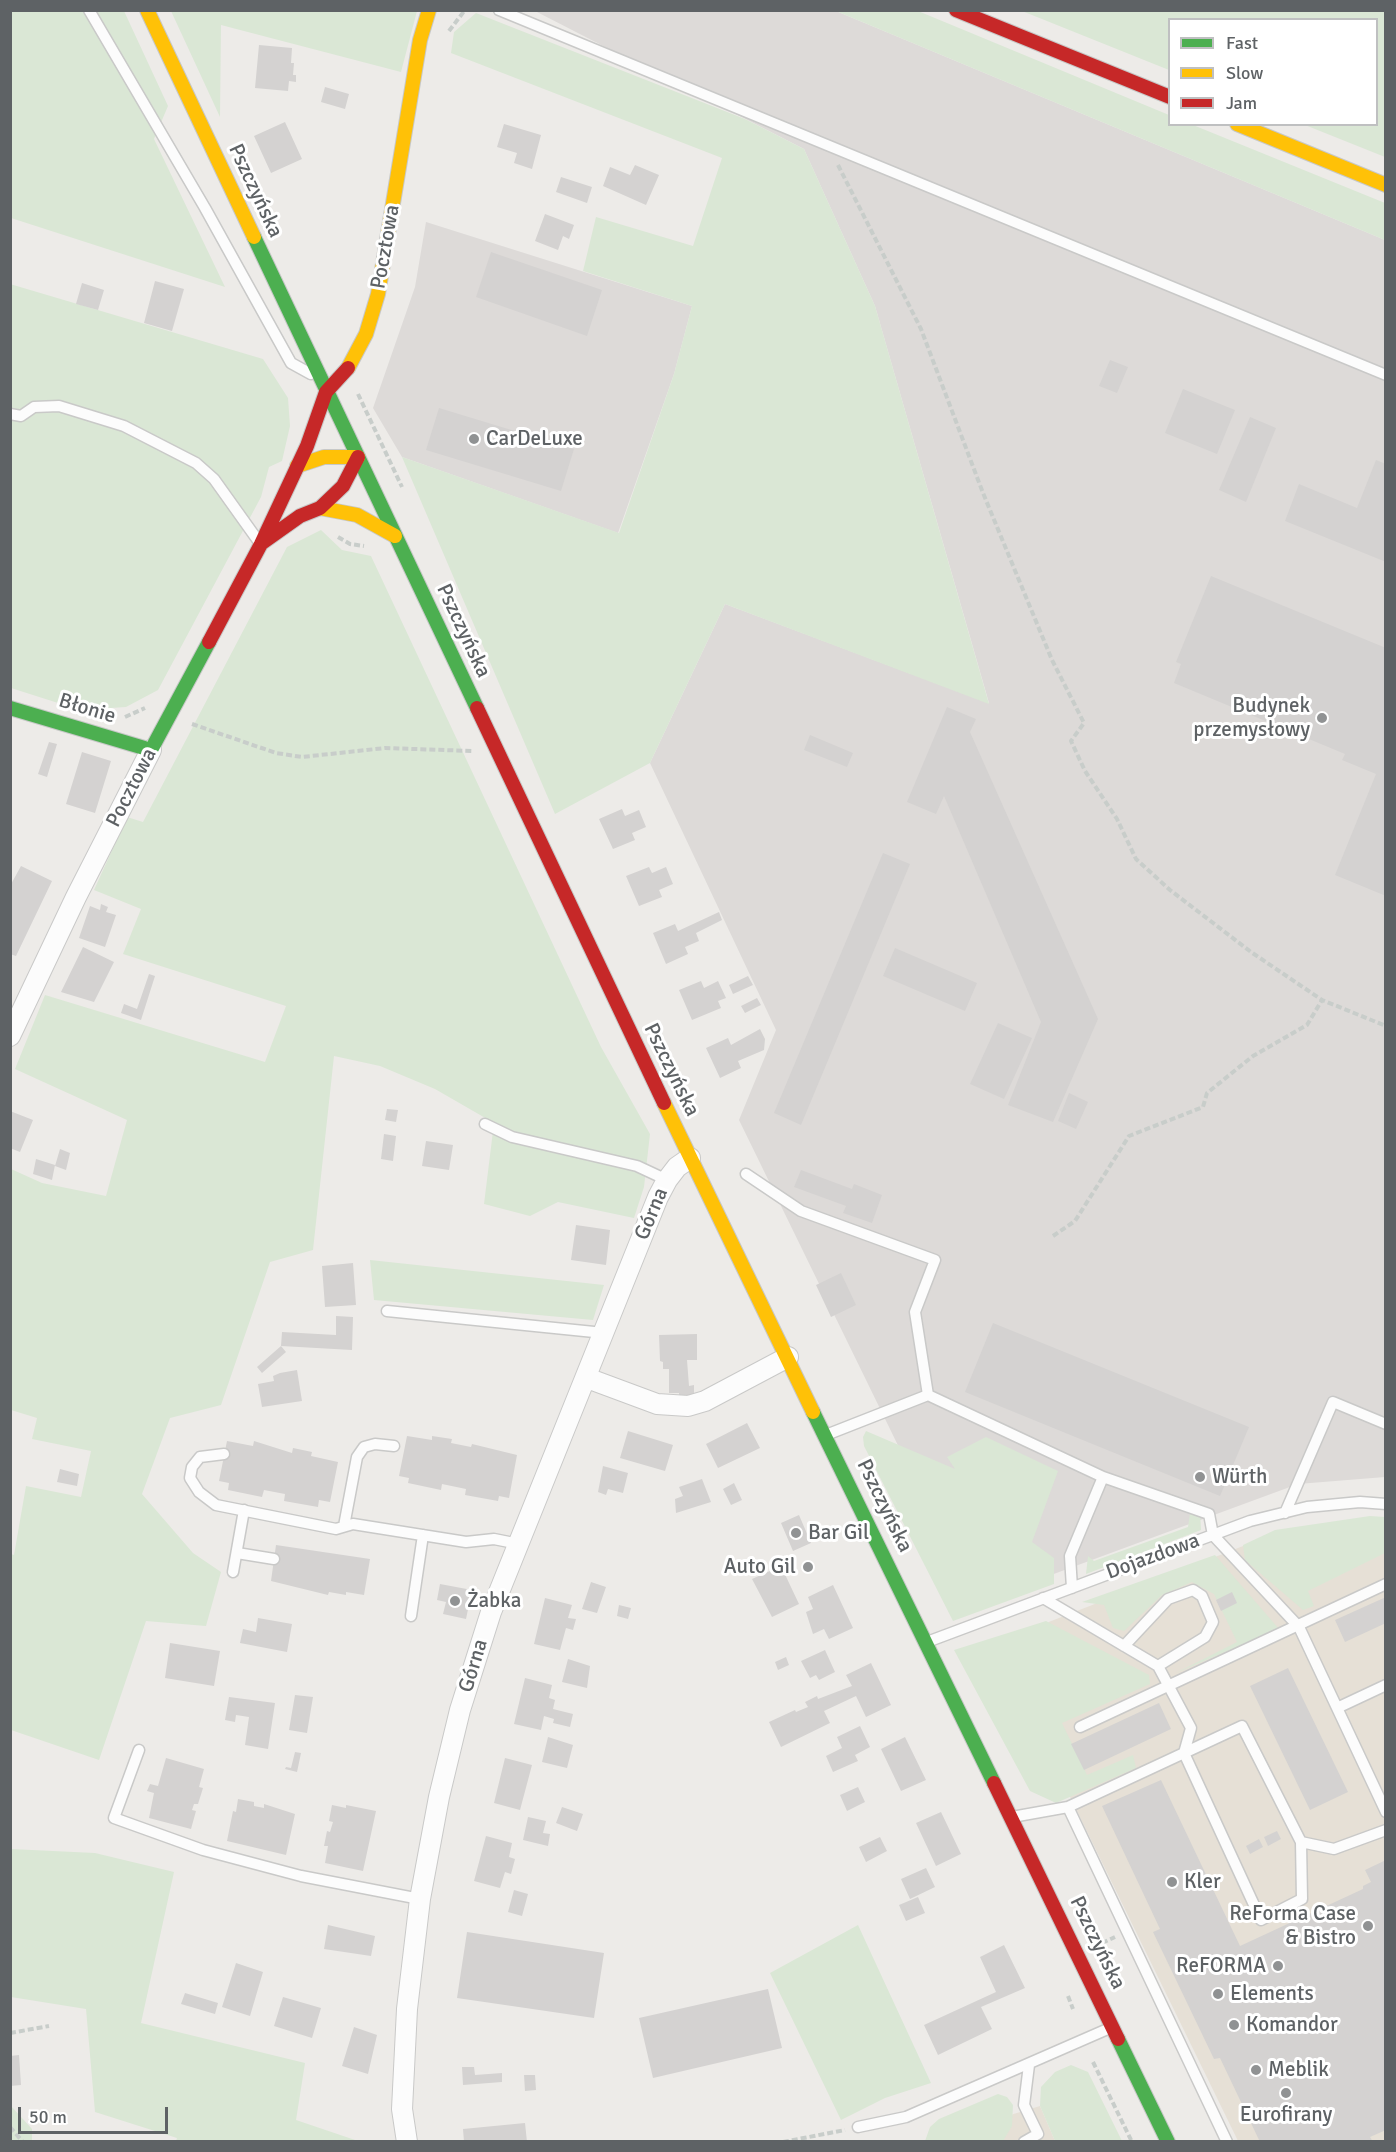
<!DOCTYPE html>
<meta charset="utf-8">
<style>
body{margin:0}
#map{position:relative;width:1396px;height:2152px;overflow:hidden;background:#edebe8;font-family:Signika,sans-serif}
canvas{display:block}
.frame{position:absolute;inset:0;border:12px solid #5e6265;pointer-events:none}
.legend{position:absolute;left:1168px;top:18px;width:210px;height:108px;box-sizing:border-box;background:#fff;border:2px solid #bfc0c1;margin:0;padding:8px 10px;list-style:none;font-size:18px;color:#5e6265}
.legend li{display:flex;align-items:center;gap:12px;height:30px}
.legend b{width:30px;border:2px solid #bfc0c1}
.scale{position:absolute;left:18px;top:2107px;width:150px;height:27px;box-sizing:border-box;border:3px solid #5e6265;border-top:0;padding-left:8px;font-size:18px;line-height:21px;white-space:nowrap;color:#5e6265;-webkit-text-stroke:4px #fff;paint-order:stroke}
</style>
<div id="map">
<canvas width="1396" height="2152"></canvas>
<div class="frame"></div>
<ul class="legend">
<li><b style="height:8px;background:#4caf50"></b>Fast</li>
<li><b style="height:8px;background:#ffc107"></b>Slow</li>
<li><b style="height:8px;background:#c62828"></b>Jam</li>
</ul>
<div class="scale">50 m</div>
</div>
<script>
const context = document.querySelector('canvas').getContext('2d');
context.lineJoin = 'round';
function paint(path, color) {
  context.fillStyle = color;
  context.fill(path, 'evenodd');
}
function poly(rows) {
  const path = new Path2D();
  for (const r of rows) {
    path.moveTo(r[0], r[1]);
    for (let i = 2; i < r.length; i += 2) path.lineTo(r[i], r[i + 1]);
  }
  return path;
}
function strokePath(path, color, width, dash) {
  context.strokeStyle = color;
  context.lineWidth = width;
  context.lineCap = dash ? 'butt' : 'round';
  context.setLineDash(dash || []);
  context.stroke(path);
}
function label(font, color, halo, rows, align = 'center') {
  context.font = font + ' Signika,sans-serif';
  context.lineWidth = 6;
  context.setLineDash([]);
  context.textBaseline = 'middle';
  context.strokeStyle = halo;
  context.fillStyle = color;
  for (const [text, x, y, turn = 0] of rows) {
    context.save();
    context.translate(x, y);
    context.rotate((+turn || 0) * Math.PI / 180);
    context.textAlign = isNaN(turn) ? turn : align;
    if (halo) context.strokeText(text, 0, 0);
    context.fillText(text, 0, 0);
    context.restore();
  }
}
paint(poly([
 [1385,1527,1385,2141,1238,2141,995,1643,1261,1539],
 [1040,2106,1055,2141,921,2142]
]), '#e6e0d6');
paint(poly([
 [535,11,836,11,1385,240,1385,1477,1298,1484,975,1603,739,1120,776,1030,650,763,725,604,989,703,875,306,804,149],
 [426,222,692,306,674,374,618,533,402,457,373,408,415,287]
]), '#dddad8');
paint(poly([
 [11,11,124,11,168,106,154,139,225,287,11,218],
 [171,11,417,11,401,72,221,25,220,117],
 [836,11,918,11,1169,115,1170,124,1193,125,1385,203,1385,240],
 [1022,11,1385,11,1385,157,1305,125,1376,124,1376,20,1170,20,1169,70],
 [476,13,745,119,804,149,875,306,989,704,725,604,650,763,555,814,402,457,619,533,674,374,692,306,583,271,596,217,693,246,722,158,451,53,454,32],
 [10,284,263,359,288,398,290,426,282,461,269,467,261,497,158,690,126,707,80,710,11,688],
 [321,530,342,550,371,556,601,1047,650,1134,644,1187,634,1218,558,1202,530,1216,484,1204,494,1123,435,1089,380,1066,334,1056,313,1250,270,1262,221,1405,170,1418,142,1494,193,1553,221,1572,206,1626,146,1621,99,1760,11,1730,11,1554,14,1555,26,1486,81,1497,91,1451,32,1439,37,1418,11,1410,11,1169,42,1183,106,1196,127,1120,15,1069,45,995,265,1062,286,1006,123,954,141,909,94,890,127,817,143,822,287,547],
 [370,1260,604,1285,593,1320,374,1300],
 [866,1431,955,1469,947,1457,986,1437,1058,1471,1032,1542,1054,1558,1054,1584,953,1621,864,1446,863,1437],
 [1200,1511,1201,1530,1086,1574,1088,1556,1094,1561,1188,1527,1190,1513],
 [1370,1516,1385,1517,1385,1553,1308,1591,1314,1606,1303,1610,1245,1560,1243,1545,1275,1530],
 [1215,1555,1279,1629,1176,1673,1237,1642,1214,1594,1192,1582,1162,1595,1124,1631,1113,1628,1104,1605,1082,1602],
 [1046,1621,1149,1675,1150,1684,1062,1723,1087,1775,1133,1755,1136,1768,1056,1803,1030,1791,954,1650],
 [11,1849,95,1853,174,1872,141,2023,305,2063,296,2120,358,2141,176,2141,177,2138,95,2112,86,2009,11,1997],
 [858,1925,931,2083,885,2098,841,2120,770,1973],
 [1071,2065,1088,2072,1122,2141,1055,2141,1040,2106,1041,2087,1055,2072],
 [998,2094,1007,2097,1013,2105,1012,2126,1003,2141,925,2141,930,2127,939,2119],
 [11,2106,32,2129,32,2141,11,2141]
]), '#dae7d5');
paint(poly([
 [259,45,292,48,291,63,294,63,293,75,296,75,296,82,289,81,288,91,255,88],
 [325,87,349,94,345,109,321,102],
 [285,122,302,159,271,173,254,136],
 [504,124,541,135,532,169,514,163,517,153,497,147],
 [635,165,659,175,646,205,603,186,610,167,630,175],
 [561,177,592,187,587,203,556,192],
 [545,214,574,225,569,239,563,236,558,250,535,241],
 [491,252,602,290,587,336,476,297],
 [155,281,184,289,172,331,144,323],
 [82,283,104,290,98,310,76,304],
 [1110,360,1128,367,1117,393,1099,386],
 [1183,389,1235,410,1217,454,1165,433],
 [439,408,574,449,561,491,426,450],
 [1250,417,1276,428,1246,502,1219,490],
 [1376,460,1386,464,1386,562,1285,521,1299,484,1357,508],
 [1211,576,1386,648,1386,896,1335,875,1376,774,1342,760,1345,754,1174,683,1181,664,1176,662],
 [947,707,976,719,970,732,1098,1019,1053,1122,1008,1105,1041,1022,944,796,936,814,907,802],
 [810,735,853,753,847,767,804,750],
 [49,742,57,744,47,777,38,774],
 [82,752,111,761,95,813,66,804],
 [622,809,625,816,639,810,646,827,632,833,635,840,613,849,599,819],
 [883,853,910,864,801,1125,774,1113],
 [21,866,52,881,16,956,10,954,10,886],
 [649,867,652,873,666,867,673,884,659,890,662,897,639,906,626,876],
 [101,904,108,907,106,912,116,915,105,947,79,938,90,906,100,910],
 [719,912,722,920,696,933,699,941,685,947,688,954,666,964,653,933,675,924,678,931],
 [83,947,114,962,94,1002,61,992],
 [895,948,977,983,965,1011,883,976],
 [149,974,155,976,141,1020,121,1013,124,1004,137,1009],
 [748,976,753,985,733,994,729,985],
 [701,981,704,988,718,981,726,998,718,1001,721,1008,692,1020,679,990],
 [757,998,761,1005,745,1013,741,1006],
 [998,1023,1032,1038,1004,1099,970,1084],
 [760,1029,765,1039,764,1050,738,1061,741,1068,720,1078,706,1048,728,1038,731,1045],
 [1069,1093,1088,1102,1076,1129,1058,1121],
 [387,1109,398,1110,396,1122,385,1120],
 [10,1111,33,1120,20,1152,10,1148],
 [384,1134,396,1136,393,1161,381,1159],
 [426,1141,453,1145,449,1170,422,1166],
 [60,1149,70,1153,66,1170,55,1166],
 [36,1159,55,1165,52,1180,33,1174],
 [801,1170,852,1189,854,1184,882,1195,872,1223,843,1213,846,1206,794,1187],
 [576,1225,610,1230,606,1265,571,1260],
 [353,1263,356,1305,325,1307,322,1266],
 [841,1273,856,1305,831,1317,816,1285],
 [336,1316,353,1317,352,1350,281,1346,282,1332,336,1335],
 [993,1323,1249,1427,1220,1496,965,1392],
 [697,1334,697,1360,687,1360,689,1386,694,1385,694,1398,679,1398,679,1393,669,1393,669,1369,663,1369,663,1362,660,1361,659,1335],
 [281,1346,286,1352,262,1373,257,1367],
 [297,1370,302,1401,262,1407,258,1384,274,1381,273,1376,280,1373],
 [747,1423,760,1448,718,1468,706,1444],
 [628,1431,673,1445,665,1471,620,1458],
 [407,1436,432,1440,432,1436,452,1439,451,1443,471,1447,472,1444,517,1455,509,1498,499,1496,498,1501,465,1495,466,1489,442,1484,441,1490,408,1483,409,1478,399,1476],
 [227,1441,253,1446,254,1441,292,1453,293,1448,312,1452,311,1456,338,1462,330,1502,319,1500,318,1507,284,1501,285,1494,264,1490,262,1497,228,1490,229,1483,219,1481],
 [603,1466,628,1473,623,1493,608,1489,606,1495,598,1492],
 [60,1469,79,1474,77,1486,57,1482],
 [702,1479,711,1502,676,1513,675,1499,683,1496,679,1487],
 [734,1483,742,1500,731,1505,723,1489],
 [799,1515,811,1543,793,1551,781,1523],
 [276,1545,370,1559,364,1595,346,1592,346,1595,329,1592,328,1595,271,1581],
 [781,1566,799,1604,772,1617,752,1579],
 [591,1582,606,1587,597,1613,582,1609],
 [440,1584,472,1590,466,1619,443,1614,446,1602,437,1600],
 [833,1585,853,1628,829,1639,824,1629,813,1634,806,1612,813,1609,808,1597],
 [1232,1592,1237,1603,1221,1611,1216,1600],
 [1386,1597,1386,1623,1345,1642,1335,1620],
 [545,1598,572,1605,568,1618,576,1619,573,1630,566,1628,560,1650,534,1644],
 [619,1605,631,1608,628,1619,617,1616],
 [258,1618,292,1624,287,1652,240,1643,243,1629,256,1632],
 [170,1643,220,1651,214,1686,165,1678],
 [825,1650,835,1672,819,1680,816,1675,810,1678,801,1661],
 [786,1657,789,1665,778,1670,775,1662],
 [568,1659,590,1666,587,1688,562,1682],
 [871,1663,891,1705,866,1717,856,1696,824,1711,830,1723,781,1747,769,1722,795,1710,796,1712,808,1707,805,1702,817,1696,818,1699,852,1686,846,1675],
 [1288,1668,1348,1792,1310,1810,1250,1686],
 [525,1678,552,1685,549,1698,555,1700,553,1709,573,1714,570,1727,553,1723,554,1719,544,1716,541,1730,514,1724],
 [295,1695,313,1697,307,1733,289,1730],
 [229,1697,275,1703,268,1749,245,1745,249,1717,236,1715,235,1722,225,1720],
 [1159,1703,1171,1729,1084,1770,1071,1744],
 [860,1726,870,1747,855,1755,858,1761,833,1772,826,1756,842,1748,837,1737],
 [548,1737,573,1745,567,1768,542,1762],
 [905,1737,926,1780,901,1791,881,1749],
 [295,1752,301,1753,297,1772,285,1769,286,1767,291,1768],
 [166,1758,204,1769,199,1787,203,1788,198,1804,194,1804,192,1810,196,1811,191,1829,149,1818,154,1793,147,1791,150,1784,158,1786],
 [505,1758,532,1765,520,1810,494,1803],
 [1161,1780,1240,1946,1363,1889,1363,1886,1371,1882,1365,1870,1386,1860,1386,2130,1370,2137,1373,2142,1260,2142,1220,2058,1214,2059,1153,1932,1160,1929,1102,1806],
 [858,1787,865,1802,847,1811,840,1795],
 [238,1799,254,1802,254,1806,264,1808,264,1804,295,1814,286,1855,227,1841,233,1811,236,1812],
 [332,1805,346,1808,346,1805,376,1811,363,1871,325,1863,328,1846,324,1846,327,1831,330,1832,333,1822,329,1821],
 [562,1807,583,1814,577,1831,556,1823],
 [941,1812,961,1854,936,1866,916,1823],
 [528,1817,546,1821,543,1833,550,1834,548,1846,523,1840],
 [1277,1831,1281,1839,1268,1846,1264,1837],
 [486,1836,512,1843,509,1857,515,1859,511,1874,505,1872,500,1888,474,1881],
 [880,1837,887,1851,866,1862,859,1847],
 [1259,1839,1263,1847,1250,1854,1246,1846],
 [926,1868,935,1887,910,1899,901,1879],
 [514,1890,528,1894,522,1916,508,1912],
 [918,1897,925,1913,906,1921,899,1905],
 [328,1925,375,1936,371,1956,324,1949],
 [467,1932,604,1953,594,2018,457,1998],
 [1004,1945,1025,1988,981,2007,992,2029,938,2055,924,2025,996,1992,980,1957],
 [236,1963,263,1972,250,2016,222,2007],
 [768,1989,782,2048,653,2078,639,2018],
 [185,1993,218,2003,215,2014,181,2004],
 [283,1997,321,2008,312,2038,274,2026],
 [354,2027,377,2035,368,2074,342,2066],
 [19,2055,21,2085,10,2086,10,2056],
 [462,2067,474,2067,475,2075,502,2073,502,2082,463,2085],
 [524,2075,535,2075,536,2090,525,2091],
 [525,2123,527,2142,464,2142,463,2129]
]), '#d4d2d1');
const lane = poly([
 [89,10,205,208,291,363,311,374],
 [499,10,1386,375],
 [10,414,21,416,34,407,59,406,124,426,196,463,214,479,259,542],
 [485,1124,512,1137,637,1166,667,1180],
 [746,1174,801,1211,935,1260,915,1312,928,1395],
 [387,1311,604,1333],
 [826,1435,928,1395,1103,1477],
 [224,1454,200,1457,192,1467,190,1478,199,1492,216,1505,336,1529,353,1524,466,1542,494,1539,519,1544],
 [1285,1513,1333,1402,1386,1424],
 [344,1526,357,1457,364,1447,375,1444,394,1446],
 [237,1553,274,1559],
 [233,1572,244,1510],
 [1072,1588,1070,1556,1103,1477,1209,1514,1213,1535,1299,1627,1386,1812],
 [411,1616,423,1535],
 [927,1642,1250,1521,1307,1507,1360,1502,1386,1504],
 [1124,1646,1168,1599,1193,1590,1202,1596,1213,1622,1205,1637,1158,1666],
 [1337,1708,1386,1685],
 [1080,1727,1386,1584],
 [139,1750,114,1818,203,1850,301,1876,420,1899],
 [1068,1807,1227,2142],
 [1012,1817,1068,1807,1242,1726,1301,1842,1302,1899,1261,1920,1184,1753,1191,1728,1158,1666,1043,1598],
 [1301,1842,1334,1849,1386,1830],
 [858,2127,906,2117,1110,2028],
 [1024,2142,1038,2134,1024,2105,1029,2065]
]);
const street = poly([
 [10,1036,76,897,151,750],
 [587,1378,657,1404,688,1406,705,1401,788,1357],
 [407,2142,402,2109,407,2009,420,1899,439,1797,460,1710,491,1612,658,1197,667,1180,677,1167,690,1158]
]);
const fast = poly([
 [254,237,477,708],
 [10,708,151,750,209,642],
 [813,1412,994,1783],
 [1118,2039,1168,2142]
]);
const slow = poly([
 [147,10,254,237],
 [1237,124,1386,185],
 [348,368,366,334,378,294,420,40,429,10],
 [297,466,324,457,358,457],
 [320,508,357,515,395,536],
 [664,1103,813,1412]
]);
const jam = poly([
 [956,10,1170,97],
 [262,543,300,516,320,508,343,486,358,457],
 [209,642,261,544,307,446,326,392,348,368],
 [477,708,664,1103],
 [994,1783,1118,2039]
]);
strokePath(lane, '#c9c9c8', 13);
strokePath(street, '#c9c9c8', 22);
strokePath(fast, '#c7c8c7', 16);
strokePath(slow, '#c7c8c7', 16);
strokePath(jam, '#c7c8c7', 16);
strokePath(poly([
 [449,31,465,10],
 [838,165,921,329,983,493,1052,660,1084,723,1071,741,1085,771,1117,819,1136,859,1170,890,1251,952,1322,1000],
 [358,394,402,487],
 [338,537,350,544,364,546],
 [125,717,145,708],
 [192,724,276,753,302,757,385,748,472,751],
 [1053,1236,1075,1221,1129,1136,1203,1107,1207,1093,1253,1056,1307,1025,1322,1000,1386,1026],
 [1102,1943,1115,1937],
 [1068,1996,1073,2009],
 [10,2033,49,2026],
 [1093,2062,1132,2142],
 [10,2127,23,2142],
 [783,2142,845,2130]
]), '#c8cdca', 4, [6, 3]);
strokePath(lane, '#fcfcfc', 10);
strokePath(street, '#fcfcfc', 20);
strokePath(fast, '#4caf50', 14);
strokePath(slow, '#ffc107', 14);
strokePath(jam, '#c62828', 14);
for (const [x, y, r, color] of [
 [474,439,6,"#909293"],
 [1322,718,6,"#909293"],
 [1200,1477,6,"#909293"],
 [796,1533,6,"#909293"],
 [808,1567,6,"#909293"],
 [455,1601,6,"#909293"],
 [1172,1882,6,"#909293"],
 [1368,1926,6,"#909293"],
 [1278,1966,6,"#909293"],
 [1218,1994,6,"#909293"],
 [1234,2025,6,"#909293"],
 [1256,2070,6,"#909293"],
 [1286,2093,6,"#909293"]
]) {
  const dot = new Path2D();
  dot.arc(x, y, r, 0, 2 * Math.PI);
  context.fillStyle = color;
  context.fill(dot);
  strokePath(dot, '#fff', 2);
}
label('21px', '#5e6265', '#fff', [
 ["Pszczyńska",255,191,65],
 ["Pocztowa",386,247,-80],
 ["Pszczyńska",463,631,65],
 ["Błonie",87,709,17],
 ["Pocztowa",132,788,-63],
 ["Pszczyńska",671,1070,64],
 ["Górna",652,1214,-67],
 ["Pszczyńska",884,1506,64],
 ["Dojazdowa",1153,1557,-20],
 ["Górna",474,1666,-73],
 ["Pszczyńska",1097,1943,64]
]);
label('21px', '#5e6265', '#fff', [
 ["CarDeLuxe",486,439],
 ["Budynek",1310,706,"right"],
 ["przemysłowy",1310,730,"right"],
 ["Würth",1212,1477],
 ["Bar Gil",808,1533],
 ["Auto Gil",796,1567,"right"],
 ["Żabka",467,1601],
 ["Kler",1184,1882],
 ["ReForma Case",1356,1914,"right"],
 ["& Bistro",1356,1938,"right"],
 ["ReFORMA",1266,1966,"right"],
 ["Elements",1230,1994],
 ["Komandor",1246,2025],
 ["Meblik",1268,2070],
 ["Eurofirany",1286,2115,"center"]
], 'left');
</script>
